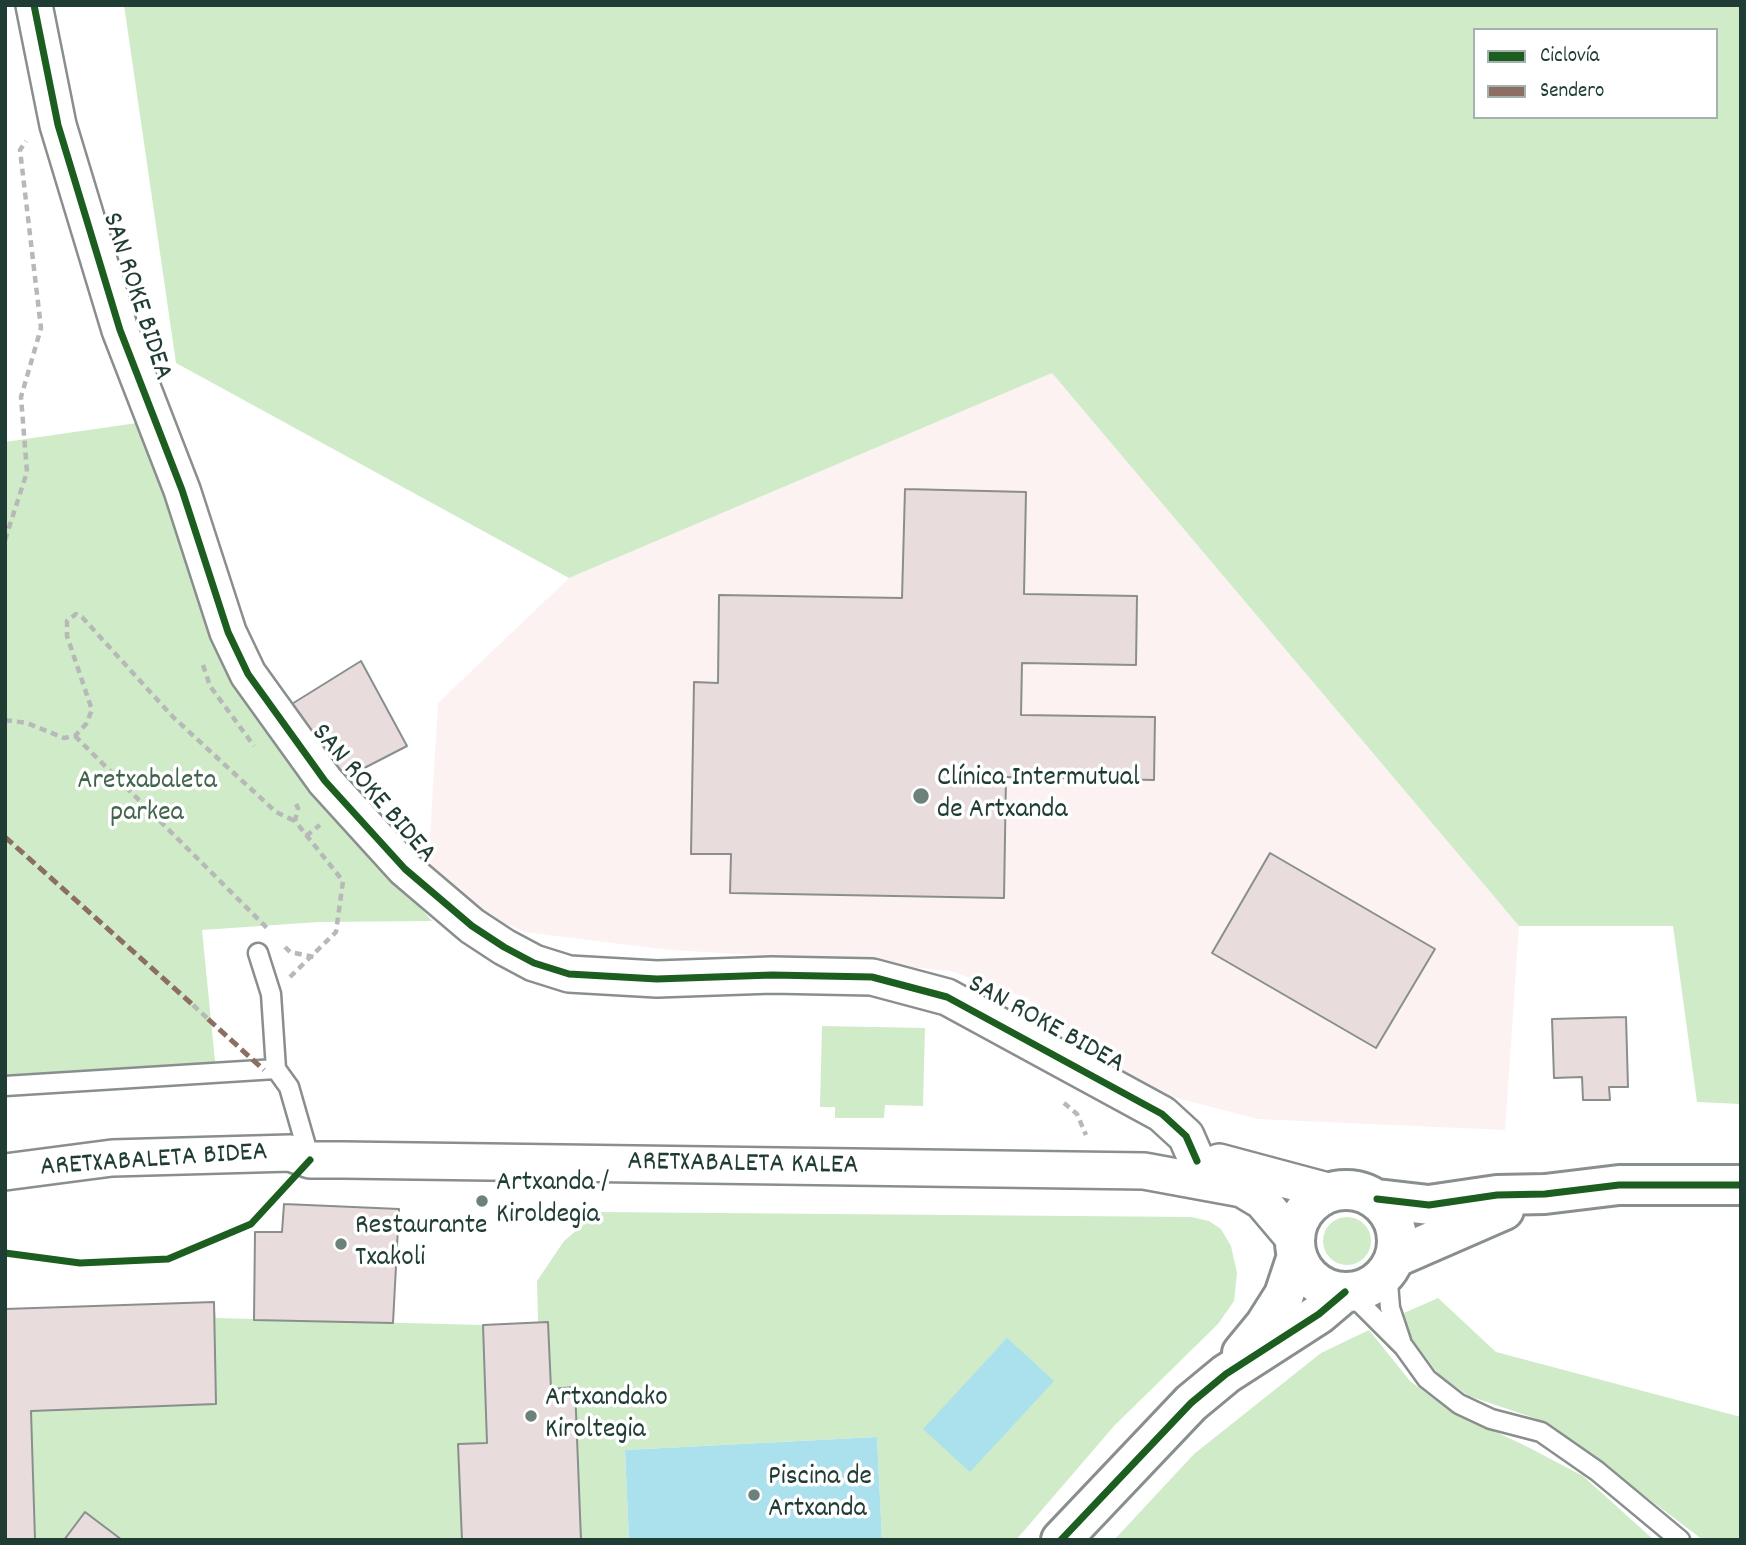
<!DOCTYPE html>
<meta charset="utf-8">
<style>
body{margin:0}
#map{position:relative;width:1746px;height:1545px;overflow:hidden;background:#fff;font-family:Dekko,sans-serif}
canvas{display:block}
.frame{position:absolute;inset:0;border:7px solid #1f3d34;pointer-events:none}
.legend{position:absolute;left:1473px;top:28px;width:245px;height:91px;box-sizing:border-box;background:#fff;border:2px solid #a5b1ae;margin:0;padding:9px 12px;list-style:none;font-size:21px;color:#1f3d34}
.legend li{display:flex;align-items:center;gap:14px;height:35px}
.legend b{width:35px;border:2px solid #a5b1ae}
</style>
<div id="map">
<canvas width="1746" height="1545"></canvas>
<div class="frame"></div>
<ul class="legend">
<li><b style="height:9px;background:#1b5e20"></b>Ciclovía</li>
<li><b style="height:9px;background:#8d6e63"></b>Sendero</li>
</ul>
</div>
<script>
const context = document.querySelector('canvas').getContext('2d');
context.lineJoin = 'round';
function paint(path, color) {
  context.fillStyle = color;
  context.fill(path, 'evenodd');
}
function poly(rows) {
  const path = new Path2D();
  for (const r of rows) {
    if (r.length === 3) {
      path.moveTo(r[0] + r[2], r[1]);
      path.arc(r[0], r[1], r[2], 0, 2 * Math.PI);
      continue;
    }
    path.moveTo(r[0], r[1]);
    for (let i = 2; i < r.length; i += 2) path.lineTo(r[i], r[i + 1]);
  }
  return path;
}
function strokePath(path, color, width, dash) {
  context.strokeStyle = color;
  context.lineWidth = width;
  context.lineCap = dash ? 'butt' : 'round';
  context.setLineDash(dash || []);
  context.stroke(path);
}
function label(font, color, halo, rows, align = 'center') {
  context.font = font + ' Dekko,sans-serif';
  context.lineWidth = 7;
  context.setLineDash([]);
  context.textBaseline = 'middle';
  context.strokeStyle = halo;
  context.fillStyle = color;
  for (const [text, x, y, turn = 0] of rows) {
    context.save();
    context.translate(x, y);
    context.rotate((+turn || 0) * Math.PI / 180);
    context.textAlign = isNaN(turn) ? turn : align;
    if (halo) context.strokeText(text, 0, 0);
    context.fillText(text, 0, 0);
    context.restore();
  }
}
paint(poly([
 [1052,373,1519,926,1505,1130,1258,1119,1142,1089,1027,998,951,971,810,958,670,950,524,932,427,888,438,703,569,578]
]), '#fcf2f1');
paint(poly([
 [124,5,1741,5,1741,1104,1697,1102,1673,926,1519,926,1052,373,569,578,176,363],
 [1475,30,1716,30,1716,117,1475,117],
 [137,423,242,690,318,790,432,921,319,922,202,930,217,1081,5,1097,5,442],
 [822,1026,925,1028,923,1106,885,1105,884,1118,835,1118,835,1107,820,1107],
 [598,1212,1191,1217,1209,1221,1221,1229,1231,1246,1237,1273,1234,1301,1218,1324,1114,1426,1016,1540,882,1540,877,1437,625,1450,629,1540,5,1540,5,1309,214,1302,216,1318,483,1325,538,1322,537,1281,564,1241],
 [1347,1241,24],
 [1438,1298,1496,1352,1741,1417,1741,1540,1703,1540,1574,1442,1537,1419,1469,1396,1439,1375,1411,1337,1404,1313],
 [1369,1330,1410,1381,1450,1411,1524,1445,1583,1476,1654,1540,1114,1540,1194,1454,1321,1353]
]), '#d0ebc8');
paint(poly([
 [1007,1338,1054,1381,970,1472,923,1429],
 [877,1437,882,1540,629,1540,625,1450]
]), '#aae1ec');
const building = poly([
 [905,489,1026,492,1024,594,1137,596,1136,665,1022,663,1021,715,1155,717,1154,780,1006,777,1004,898,730,893,731,854,691,854,694,682,718,683,719,595,902,598,905,489],
 [361,661,407,746,343,779,287,707,361,661],
 [1270,853,1435,949,1376,1048,1212,953,1270,853],
 [1626,1017,1628,1087,1609,1087,1610,1100,1583,1100,1582,1077,1554,1078,1552,1019,1626,1017],
 [284,1204,399,1209,393,1323,254,1320,255,1232,282,1232,284,1204],
 [214,1302,216,1404,31,1411,35,1540,5,1540,5,1309,214,1302],
 [548,1322,551,1389,575,1387,581,1540,462,1540,458,1444,487,1443,483,1325,548,1322],
 [85,1512,122,1540,64,1540,85,1512]
]);
paint(building, '#e8dddc');
strokePath(building, '#898f8d', 2);
const lane = poly([
 [258,953,271,994,276,1069],
 [5,1086,276,1069,289,1087,310,1160],
 [1387,1271,1390,1308,1401,1341],
 [1349,1292,1404,1347,1427,1379,1459,1404,1491,1419,1541,1432,1597,1471,1680,1540]
]);
const street = poly([
 [34,5,58,125,120,330,182,490,228,632,248,674,325,781,405,869,472,926,504,947,534,963,569,974,657,979,772,975,872,977,947,997,1162,1114,1186,1136,1197,1161],
 [1219,1162,1331,1192],
 [5,1172,112,1158,290,1153,310,1160,343,1160,1144,1171,1242,1189,1262,1201,1295,1240]
]);
const secondary = poly([
 [1346,1241,51],
 [1377,1199,1429,1205,1497,1195,1545,1194,1619,1185,1741,1185],
 [1394,1258,1504,1210],
 [1242,1353,1265,1325,1284,1295,1297,1256],
 [1061,1540,1191,1403,1226,1374,1319,1314,1345,1292]
]);
strokePath(lane, '#898f8d', 23);
strokePath(street, '#898f8d', 40);
strokePath(secondary, '#898f8d', 44);
strokePath(poly([
 [5,540,27,472,21,397,41,328,20,150,26,141],
 [203,665,210,686,254,746],
 [5,720,27,723,64,738,75,736,86,724,92,710,67,636,67,621,76,614,82,617,173,717,276,812,295,821],
 [75,736,267,928],
 [306,836,320,825],
 [285,947,290,952,314,957],
 [290,977,336,932,343,881,295,821,298,808,296,804],
 [193,1005,208,1019],
 [1064,1103,1077,1114,1086,1135]
]), '#b6b9b8', 4.5, [7, 5]);
strokePath(lane, '#fff', 18);
strokePath(street, '#fff', 35);
strokePath(secondary, '#fff', 38);
strokePath(poly([
 [5,837,193,1005],
 [208,1019,264,1070]
]), '#8d6e63', 5, [10, 5]);
strokePath(poly([
 [34,5,58,125,120,330,182,490,228,632,248,674,325,781,405,869,472,926,504,947,534,963,569,974,657,979,772,975,872,977,947,997,1162,1114,1186,1136,1197,1161],
 [1377,1199,1429,1205,1497,1195,1545,1194,1619,1185,1741,1185],
 [5,1253,80,1263,168,1259,251,1224,310,1160],
 [1061,1540,1191,1403,1226,1374,1319,1314,1345,1292]
]), '#1b5e20', 7);
for (const [x, y, r, color] of [
 [921,796,9,"#6d817b"],
 [482,1201,7,"#6d817b"],
 [341,1244,7,"#6d817b"],
 [531,1416,7,"#6d817b"],
 [754,1495,7,"#6d817b"]
]) {
  const dot = new Path2D();
  dot.arc(x, y, r, 0, 2 * Math.PI);
  context.fillStyle = color;
  context.fill(dot);
  strokePath(dot, '#fff', 2.5);
}
label('28px', '#1f3d34', '#fff', [
 ["SAN ROKE BIDEA",135,297,72],
 ["SAN ROKE BIDEA",372,795,49],
 ["SAN ROKE BIDEA",1045,1026,29],
 ["ARETXABALETA BIDEA",154,1162,-4],
 ["ARETXABALETA KALEA",743,1166,1]
]);
label('28px', '#1f3d34', '#fff', [
 ["Clínica Intermutual",937,780],
 ["de Artxanda",937,812],
 ["Artxanda /",496,1185],
 ["Kiroldegia",496,1217],
 ["Restaurante",355,1228],
 ["Txakoli",355,1260],
 ["Artxandako",545,1400],
 ["Kiroltegia",545,1432],
 ["Piscina de",768,1479],
 ["Artxanda",768,1511]
], 'left');
label('28px', '#42644e', '#fff', [
 ["Aretxabaleta",147,783],
 ["parkea",147,815]
]);
</script>
